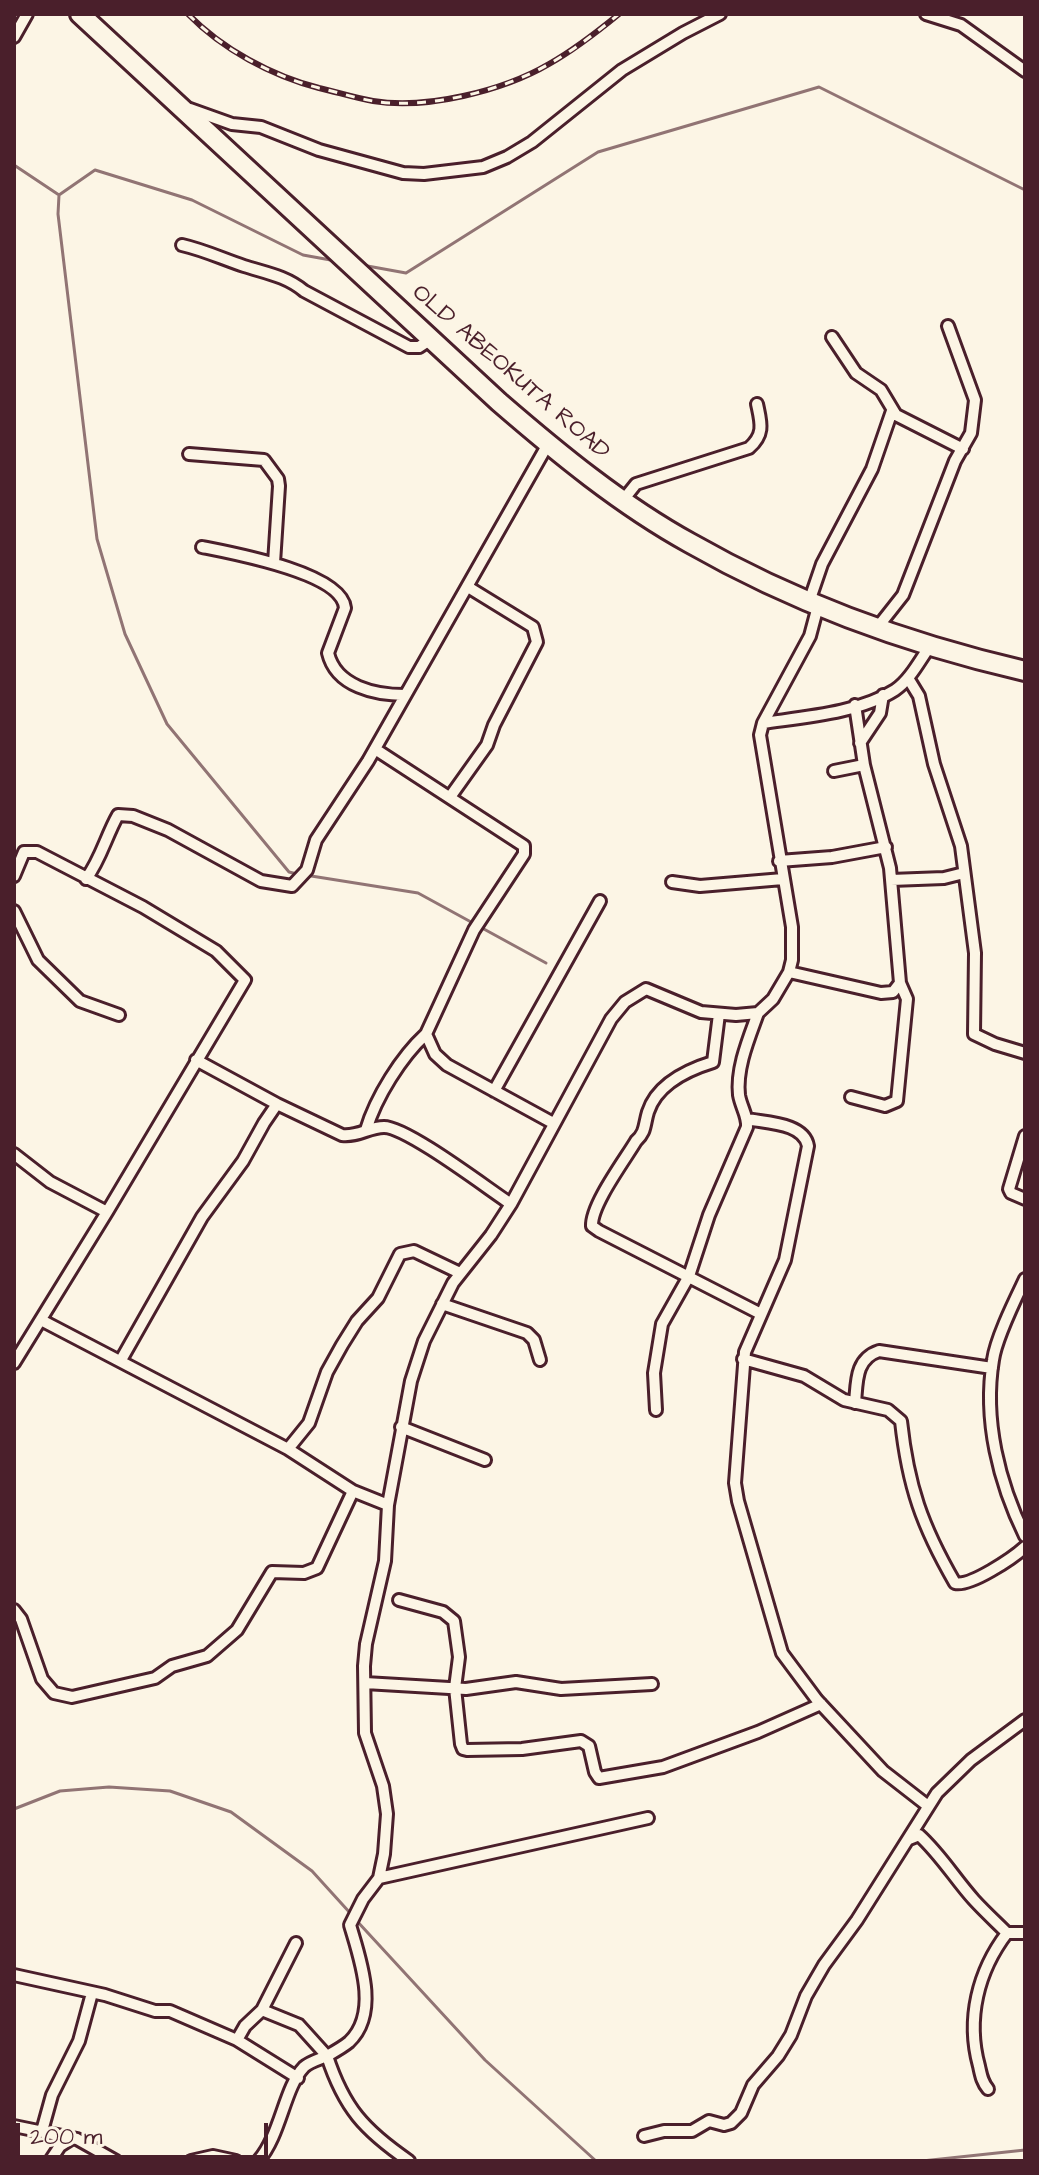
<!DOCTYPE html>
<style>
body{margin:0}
#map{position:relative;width:1039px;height:2175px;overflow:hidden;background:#fcf5e5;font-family:"Architects Daughter",sans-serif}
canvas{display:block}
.frame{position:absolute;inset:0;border:16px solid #4a1f2b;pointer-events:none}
.scale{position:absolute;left:16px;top:2123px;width:252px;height:36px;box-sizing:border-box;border:4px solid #4a1f2b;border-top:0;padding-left:10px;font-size:24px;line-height:28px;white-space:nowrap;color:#4a1f2b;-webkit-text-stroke:6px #fcf5e5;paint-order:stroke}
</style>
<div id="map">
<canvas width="1039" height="2175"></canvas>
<div class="frame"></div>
<div class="scale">200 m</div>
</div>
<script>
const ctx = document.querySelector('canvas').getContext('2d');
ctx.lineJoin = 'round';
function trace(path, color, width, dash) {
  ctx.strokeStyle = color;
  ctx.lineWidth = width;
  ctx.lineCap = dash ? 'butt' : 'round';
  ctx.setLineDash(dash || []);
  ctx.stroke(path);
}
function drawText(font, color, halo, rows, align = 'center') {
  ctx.font = font + ' "Architects Daughter",sans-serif';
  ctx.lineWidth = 7;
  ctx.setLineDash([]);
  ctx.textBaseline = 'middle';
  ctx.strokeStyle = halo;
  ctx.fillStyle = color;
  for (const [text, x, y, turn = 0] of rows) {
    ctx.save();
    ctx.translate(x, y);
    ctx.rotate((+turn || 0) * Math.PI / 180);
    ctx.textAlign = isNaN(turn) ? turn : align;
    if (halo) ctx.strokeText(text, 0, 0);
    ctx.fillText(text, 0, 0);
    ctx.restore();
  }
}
trace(new Path2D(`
 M14,165L59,195L95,170L192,200L303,255L336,261
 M59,195L58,214L97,539L125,634L167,724L289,872L297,874
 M362,265L406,273L598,152L819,87L1025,190
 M305,875L418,893L546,963
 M14,1809L60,1791L109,1787L170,1791L231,1812L312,1871L351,1914
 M356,1920L485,2060L596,2161
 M922,2161L1025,2150`), '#917474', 3);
const street = new Path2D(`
 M926,14L961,25L1025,71
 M14,37L27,14
 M190,109L232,124L261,127L319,150L403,173L424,174L483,167L507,157L532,142L622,70L683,33L720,14
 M182,245C204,250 223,259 244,266C266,273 286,276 304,291L409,347H419L431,339
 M832,337L856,373L881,390L896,415L963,449
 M189,454L264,460L278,479L279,486L274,563
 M624,499L636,484L749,448C765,434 761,423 757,404
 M202,547C232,553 342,573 345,608L328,653C336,687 376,695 405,695
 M809,602L822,564L872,469L892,411
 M877,628L903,595L955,461L971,433L975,400L948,326
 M908,678L919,696L934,764L961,846L975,953L974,1034L995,1044L1025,1053
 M763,723C804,717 859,713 895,690C910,680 920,660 930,646
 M860,743L880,713L883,695
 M375,749L524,846V854L474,930L426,1034L435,1054L447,1065L553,1123
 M834,771L864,765
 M450,797L487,745L494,725L537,642L533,627L468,587
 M779,861L832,857L886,847
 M14,876L24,852H37L143,907L216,951L245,980L107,1212L14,1363
 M86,879C101,859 106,836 118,815L133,816L168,830L261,881L292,886L307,870L316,840L368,761L548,444
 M891,880L944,878L964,873
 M672,882L700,886L783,879
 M14,911L38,960L80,1001L119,1015
 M789,972L881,993L893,992L900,983
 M719,1014L713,1062C687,1070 657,1084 648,1112C644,1125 646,1132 636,1141C624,1161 591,1205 592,1226L599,1231L761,1314
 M196,1060L277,1104
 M494,1091L600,901
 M851,1097L885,1106L897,1101L907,999L900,983L890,868L864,765L855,705
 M747,1119C767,1123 804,1123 808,1146L785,1260L745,1352L735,1483L738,1501L782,1653L817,1700L883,1771L928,1806
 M366,1130C376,1097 401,1057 426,1034
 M1025,1136L1009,1189L1011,1193L1025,1199
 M14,1154L50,1182L107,1212
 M1025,1279C1015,1300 996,1338 993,1360C983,1420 999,1483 1025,1536
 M442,1304L527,1333L534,1340L540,1360
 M41,1320L288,1449L309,1423L327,1372L342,1345L357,1321L378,1298L400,1254L414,1251L460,1273
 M743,1359L804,1376L844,1400L888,1410L901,1421C908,1486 922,1526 955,1583C970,1587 1013,1558 1025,1547
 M121,1360L202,1217L243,1161L264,1123L277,1104L342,1135C358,1137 369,1127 384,1127C407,1127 488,1189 511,1204
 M855,1403C857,1382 855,1359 879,1351L992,1368
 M656,1410L654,1373L662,1324L689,1276L709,1215L747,1127C748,1116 741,1107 739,1095C736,1068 749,1038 758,1013
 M401,1427L485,1460
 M288,1449L353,1491L388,1505
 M399,1600L443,1612L454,1621L459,1657L455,1688L461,1744L463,1749L467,1750L522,1749L581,1741L589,1746L595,1772L599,1778L663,1767L758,1732L821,1704
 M14,1610L21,1619L42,1679L54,1693L72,1697L155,1678L172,1666L207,1656L237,1630L272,1572L304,1573L317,1568L353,1491
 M365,1683L466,1689L516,1682L561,1689L652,1684
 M909,1839L919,1835C941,1855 955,1879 974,1900C985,1912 996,1922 1007,1933H1025
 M379,1878L648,1818
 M14,1975L105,1995L155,2011H170L237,2040L298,2078
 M237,2040L245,2026L262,2010
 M988,2089C982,2082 981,2075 979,2066C966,2019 978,1971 1007,1933
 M14,2126L77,2139L116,2161
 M42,2131L52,2095L79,2041L92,1993
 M644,2136L664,2131H692L709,2121L724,2125L731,2123L741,2113L753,2085L778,2056L791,2035L806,1996L824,1965L857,1920L937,1793L971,1760L1025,1720
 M50,2161L60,2146L71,2139
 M191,2161L213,2156L236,2161
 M258,2161C281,2135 284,2088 304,2067C309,2062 320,2059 327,2056L299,2025L262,2010L296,1943
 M409,2161C364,2130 344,2108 327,2056C334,2052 343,2047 349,2042C380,2013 360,1959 350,1925L363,1899L379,1878L384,1854L387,1814L383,1786L365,1733L364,1666L366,1644L385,1561L388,1505L411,1381L424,1341L453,1283L491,1235L511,1204L611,1019L625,1002L646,989L701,1012L736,1015L758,1013L773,999L789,972L792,960V927L760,735L763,723L810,636L818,606`);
const highway = new Path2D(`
 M80,14L499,402C558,453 621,505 690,543C795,603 908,644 1025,671`);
trace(street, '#4a1f2b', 16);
trace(highway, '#4a1f2b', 24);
trace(street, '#fcf5e5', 10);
trace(highway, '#fcf5e5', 18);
const rail = new Path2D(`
 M188,14C222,49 272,76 319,88C337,92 355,98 373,101C425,110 503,91 549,64C574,50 597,32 619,14`);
trace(rail, '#4a1f2b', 6);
trace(rail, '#fcf5e5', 3, [9]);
drawText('24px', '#4a1f2b', '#fcf5e5', [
 ["OLD ABEOKUTA ROAD",510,373,41]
]);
</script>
